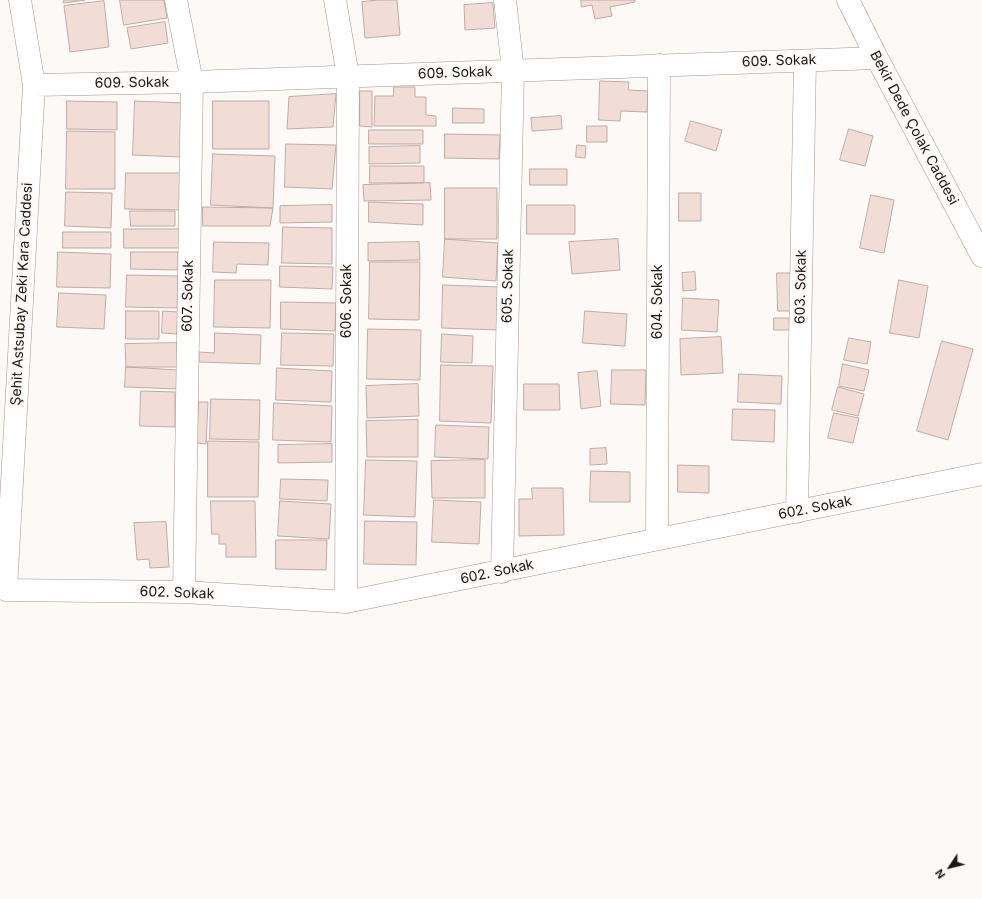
<!DOCTYPE html>
<meta charset="utf-8">
<style>
body{margin:0}
#map{position:relative;width:982px;height:899px;overflow:hidden;background:#fdf9f7;font-family:Inter,sans-serif}
canvas{display:block}
.north{position:absolute;left:930px;top:847px;width:40px;height:40px;-webkit-text-stroke:3px #fdf9f7;paint-order:stroke;rotate:235deg;font-size:11px;font-weight:700;line-height:16px;text-align:center;color:#1c1613}
.north::after{content:'';display:block;margin:auto;width:14px;height:18px;background:#1c1613;clip-path:polygon(50% 0,100% 100%,50% 72%,0 100%)}
</style>
<div id="map">
<canvas width="982" height="899"></canvas>
<div class="north">N</div>
</div>
<script>
const ctx = document.querySelector('canvas').getContext('2d');
ctx.lineJoin = 'round';
function paint(path, color) {
  ctx.fillStyle = color;
  ctx.fill(path, 'evenodd');
}
function trace(path, color, width, dash) {
  ctx.strokeStyle = color;
  ctx.lineWidth = width;
  ctx.lineCap = dash ? 'butt' : 'round';
  ctx.setLineDash(dash || []);
  ctx.stroke(path);
}
function drawText(font, color, halo, rows, align = 'center') {
  ctx.font = font + ' Inter,sans-serif';
  ctx.lineWidth = 4;
  ctx.setLineDash([]);
  ctx.textBaseline = 'middle';
  ctx.strokeStyle = halo;
  ctx.fillStyle = color;
  for (const [text, x, y, turn = 0] of rows) {
    ctx.save();
    ctx.translate(x, y);
    ctx.rotate((+turn || 0) * Math.PI / 180);
    ctx.textAlign = isNaN(turn) ? turn : align;
    if (halo) ctx.strokeText(text, 0, 0);
    ctx.fillText(text, 0, 0);
    ctx.restore();
  }
}
const building = new Path2D(`
 M64,0H85L64,3Z
 M120,0H164L167,18L124,25Z
 M379,0H397L400,35L365,38L362,2Z
 M581,0H635V2L610,7L612,16L595,19L592,5L582,7Z
 M104,1L109,47L70,52L64,6Z
 M493,3L495,28L465,30L464,5Z
 M165,22L168,43L131,49L127,28Z
 M600,81L629,82L628,90L648,91L647,112L621,111L620,121L599,120Z
 M394,87H415V97H426V115L436,116V126H374L375,96H393Z
 M360,91H372V127L360,126Z
 M336,94L333,127L287,129L289,97Z
 M67,101L117,102V130L67,129Z
 M135,101L183,103L182,157L133,155Z
 M213,101H269V149H213Z
 M453,108L484,109V123H453Z
 M561,116L562,129L532,131L531,118Z
 M691,121L722,130L716,151L685,141Z
 M587,126H607V142H587Z
 M849,129L873,136L865,166L840,160Z
 M369,130H423V144H369Z
 M67,131L115,132V189H66Z
 M445,134L500,135L499,159L445,158Z
 M286,144L336,145L332,189L285,187Z
 M577,145L586,146L585,158L576,157Z
 M420,146V163L369,164V147Z
 M213,154L275,156L273,208L211,205Z
 M370,166H424V183H370Z
 M530,169H567V185H530Z
 M126,173H181L180,210L125,209Z
 M430,183L431,200L364,201L363,185Z
 M445,188H497V239H445Z
 M66,192L112,193L111,228L65,226Z
 M679,193H701V221H679Z
 M871,195L894,200L884,253L860,248Z
 M369,202L423,204V225L369,222Z
 M332,205V222L280,223V206Z
 M527,205H575V234H527Z
 M203,207L273,208L270,226H203Z
 M130,211H175V226H131Z
 M283,227L332,228V264L282,263Z
 M124,229H179V248H124Z
 M63,232H111V248H63Z
 M445,239L498,243L496,281L443,277Z
 M618,239L620,270L572,274L569,242Z
 M214,242L269,243L268,265L237,264L236,273L213,272Z
 M419,242L420,260L368,261V243Z
 M58,252L111,254L110,288L57,287Z
 M131,252H178V270L131,269Z
 M370,262H420L419,320L369,319Z
 M280,266L333,267L332,289L280,287Z
 M695,272L696,290L683,291L682,273Z
 M777,273H793V311H778Z
 M127,275L178,276L177,308L126,307Z
 M215,280H271L270,328L214,327Z
 M899,280L928,286L919,338L890,333Z
 M443,285L500,287L499,330L442,328Z
 M59,293L106,295L104,329L57,327Z
 M683,298L719,300L717,332L682,330Z
 M281,302L336,303L335,331L281,329Z
 M126,311H159V339H126Z
 M163,311L178,312L177,334L162,333Z
 M585,311L627,314L625,346L583,343Z
 M774,318H789L790,330H774Z
 M368,329L421,330L420,380L367,379Z
 M215,333L261,335L260,364L199,362V352L214,353Z
 M282,333L334,334L333,366L281,365Z
 M442,334L473,336L472,363L441,362Z
 M721,337L723,373L681,375L680,339Z
 M849,338L871,342L867,364L844,360Z
 M942,341L973,349L948,440L917,431Z
 M177,343V367H126L125,344Z
 M843,364L869,370L864,391L839,386Z
 M441,365L493,366L491,423L440,421Z
 M126,367L179,370L178,389L125,387Z
 M277,368L332,371L331,402L276,400Z
 M612,370H646L645,405L611,404Z
 M597,371L601,406L581,409L578,373Z
 M739,374L782,376L781,404L738,402Z
 M418,384L419,416L367,418L366,386Z
 M524,384H559L560,410H524Z
 M838,387L864,394L858,416L832,410Z
 M141,391L175,392V427L140,426Z
 M211,399L260,400L259,440L210,439Z
 M199,402H208L206,444L197,443Z
 M274,403L332,406L331,442L273,440Z
 M733,409L775,410L774,442L732,440Z
 M834,413L859,418L853,443L828,438Z
 M418,420V457H367L366,421Z
 M436,425L489,427L488,459L435,457Z
 M208,441L259,442L258,497H208Z
 M332,444V462L278,463V445Z
 M606,448L607,464L590,465V449Z
 M366,460L417,461L415,517L364,515Z
 M485,460V498H432L431,461Z
 M678,465L709,466V493L678,492Z
 M591,471L630,472V502H590Z
 M281,479L328,480L327,501L280,499Z
 M532,488H563L564,535L519,536V499H532Z
 M434,500L481,502L479,544L432,542Z
 M211,501H255L256,557H226V544H219V534H212Z
 M280,501L331,504L329,539L278,536Z
 M365,521L417,522L416,565L364,564Z
 M166,522L169,567L150,568L149,559L137,560L134,523Z
 M276,540H327L326,570L276,569Z`);
paint(building, '#f2ddd6');
trace(building, '#bfaba5', 1);
const minor = new Path2D(`
 M20,0L34,85L6,590L184,592L346,602L982,474
 M176,0L192,82L184,592
 M335,0L348,76L346,602
 M848,0L877,58L982,256
 M34,85L192,82L877,58
 M797,512L805,61
 M657,539L659,65
 M502,572L513,71L505,0`);
trace(minor, '#a5958b', 23);
trace(minor, '#fff', 22);
drawText('14px', '#1c1613', '#fdf9f7', [
 ["609. Sokak",779,61,-2],
 ["609. Sokak",455,73,-2],
 ["609. Sokak",132,83,-1],
 ["Bekir Dede Çolak Caddesi",914,128,62],
 ["605. Sokak",508,286,-89],
 ["603. Sokak",801,287,-89],
 ["Şehit Astsubay Zeki Kara Caddesi",22,294,-87],
 ["607. Sokak",188,296,-89],
 ["606. Sokak",347,301,-90],
 ["604. Sokak",658,302,-90],
 ["602. Sokak",815,508,-11],
 ["602. Sokak",497,572,-12],
 ["602. Sokak",177,593,2]
]);
</script>
